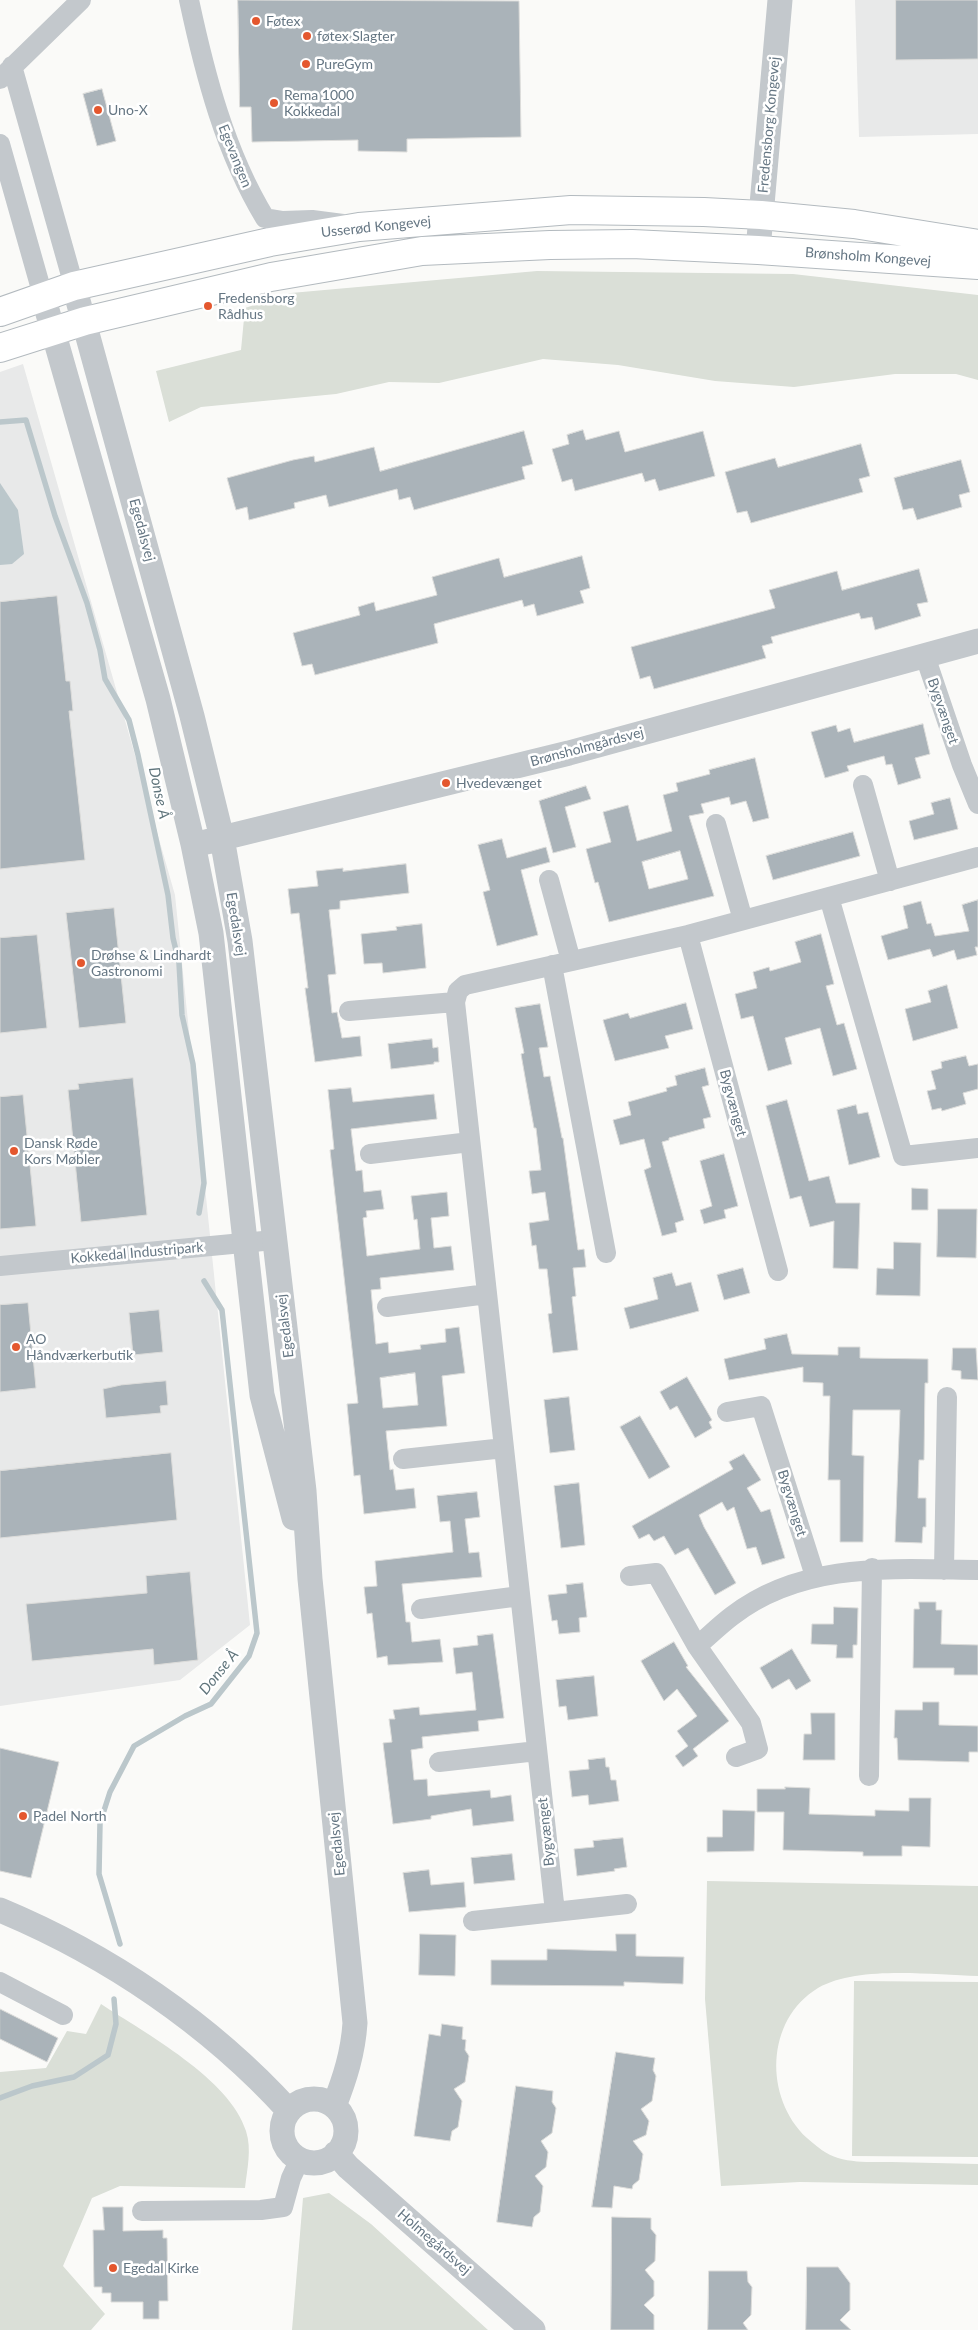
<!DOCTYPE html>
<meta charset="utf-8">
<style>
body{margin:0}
canvas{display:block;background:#fafaf8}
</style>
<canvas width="978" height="2330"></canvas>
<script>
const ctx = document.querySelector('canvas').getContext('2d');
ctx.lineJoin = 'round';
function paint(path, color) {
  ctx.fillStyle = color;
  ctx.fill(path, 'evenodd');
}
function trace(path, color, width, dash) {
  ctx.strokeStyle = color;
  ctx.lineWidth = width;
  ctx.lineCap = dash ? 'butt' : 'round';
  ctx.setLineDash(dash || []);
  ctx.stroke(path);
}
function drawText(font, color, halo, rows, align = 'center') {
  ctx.font = font + ' Lato,sans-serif';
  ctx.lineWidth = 5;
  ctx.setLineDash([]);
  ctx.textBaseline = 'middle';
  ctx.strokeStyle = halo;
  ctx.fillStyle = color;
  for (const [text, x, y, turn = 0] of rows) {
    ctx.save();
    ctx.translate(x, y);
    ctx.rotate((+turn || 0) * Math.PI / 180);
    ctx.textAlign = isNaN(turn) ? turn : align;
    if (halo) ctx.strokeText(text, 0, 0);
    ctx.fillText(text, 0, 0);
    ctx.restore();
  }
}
paint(new Path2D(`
 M855,0H978V134L859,137Z
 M23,364L175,895L250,1625L180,1680L0,1706V372Z`), '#e8e9e9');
paint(new Path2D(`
 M537,271L793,274L978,295V380L956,374H895L794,387L715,381L618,365L543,359L439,383L389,382L336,394L201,407L169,422L156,371L241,350L245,308L291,293Z
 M707,1881L978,1886V1976C932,1975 858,1965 818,1988C765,2020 764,2098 807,2138C816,2146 827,2155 838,2158C855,2163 874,2162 891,2162C920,2163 949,2163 978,2164V2185L800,2182L721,2186L705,1999Z
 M854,1981L978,1982V2157L852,2156Z
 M101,2004C145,2033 230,2079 246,2131C252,2149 247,2170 245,2188L120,2186L92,2198L63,2266L105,2314L91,2330H0V2072L46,2068L67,2031L86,2034Z
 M329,2193L371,2224L488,2330H292L303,2198Z`), '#dadfd7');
paint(new Path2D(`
 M0,483L18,510L24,554L12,564L0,565Z`), '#bbc7cb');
trace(new Path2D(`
 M0,422L26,420L55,516L87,603L100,650L105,679L129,720L138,755L168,895L173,938L179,963L182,1015L193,1064L204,1183L199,1213
 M120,1944L99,1874L100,1823L110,1792L134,1746L185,1716L211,1704L249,1656L257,1633L222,1310L204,1281
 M0,2098L32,2086L74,2077L108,2055L116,2024L114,1999`), '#bbc7cb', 5.5);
const building = new Path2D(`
 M238,0L519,1L521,137L407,139V152L358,151V140L252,142L251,107H240Z
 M896,0H978V59L896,60Z
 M102,89L116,141L97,146L83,94Z
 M583,430L586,440L619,431L625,452L703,431L715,476L659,491L655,479L645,482L642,473L575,491L572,479L562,482L552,449L569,444L567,435Z
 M524,431L533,464L522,467L525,479L414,510L410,497L399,500L397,489L329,507L326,495L294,503L295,508L249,520L247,507L236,510L227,478L293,460L314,456L315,462L374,447L380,471Z
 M861,444L870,476L859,479L863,492L751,523L747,511L737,513L725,472L775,458L778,467Z
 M961,460L970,492L959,495L962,507L917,520L913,508L903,510L894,478Z
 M582,556L590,588L580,591L584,603L537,616L534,604L524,607L522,600L434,624L438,643L315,675L312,664L302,666L293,633L360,615L358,607L374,602L376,611L437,595L432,577L499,558L504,577Z
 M919,569L928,602L917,604L921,616L875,630L872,617L861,619L859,613L771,637L773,643L762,646L766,658L654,689L650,676L640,679L631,647L775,608L769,590L837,571L842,590Z
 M57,596L66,681H70L73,711H69L85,860L0,869V602Z
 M923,724L930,754L915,758L921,778L898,785L892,764L886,765L884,756L847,766L849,771L825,778L811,732L836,725L838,732L850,728L854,742Z
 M755,758L769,818L753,822L746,801L731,805L729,797L701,804L704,813L689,816L714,896L609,922L598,882L595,883L586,849L611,842L603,812L628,805L637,841L672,831L663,795L678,791L676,783L710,774L709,770ZM680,851L688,879L649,889L642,862Z
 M586,786L591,799L565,807L576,847L553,853L539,801Z
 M950,798L958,829L914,840L909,821L934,814L931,803Z
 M853,832L860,856L773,880L766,856Z
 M502,839L507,858L546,847L550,862L521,870L538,935L497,946L483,892L490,890L478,845Z
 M406,864L409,893L340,901V909L329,910L336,974L328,975L332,1013L337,1012L342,1038L360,1036L362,1056L315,1062L305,988H308L299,913L291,914L288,889L318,886L316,871L343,868V871Z
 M978,900V947H975L977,955L957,960L954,950L933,957L930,949L888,960L881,936L908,928L903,906L921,901L927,924L931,923L935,936L969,931L962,905Z
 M114,908L126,1023L79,1028L66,913Z
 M422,924L426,968L383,973L382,963L364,964L361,934L397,930L396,927Z
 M821,934L834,984L826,986L837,1025L844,1023L857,1069L833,1076L820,1028L785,1038L792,1064L768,1071L753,1016L741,1019L735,994L757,988L753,972L769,967L770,971L801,962L795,942Z
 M37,935L47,1028L0,1033V938Z
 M947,985L958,1028L913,1041L905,1009L931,1002L928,991Z
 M686,1003L693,1029L665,1036L669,1048L615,1061L603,1020L628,1013L630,1018Z
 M540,1004L548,1047L539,1048L544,1077L550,1076L562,1138H563L578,1250L584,1249L586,1267L573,1268L576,1296L572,1297L578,1350L553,1353L548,1314L552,1313L547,1269H539L536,1245L532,1246L529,1223L549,1220L545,1192L532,1194L529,1171L541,1170L536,1128H534L521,1054L524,1053L515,1008Z
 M432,1039L433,1048L438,1047L439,1062H434V1064L391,1069L388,1044Z
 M966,1056L969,1066L978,1064V1089L963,1093L966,1104L942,1111L941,1108L932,1110L927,1091L936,1089L931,1071L942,1068L941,1062Z
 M705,1068L709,1085L702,1087L711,1117L703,1119L705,1128L669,1138V1140L662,1142L684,1220L675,1223L677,1232L662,1236L644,1170L651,1167L644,1139L620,1145L613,1120L631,1115L628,1102L667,1091L666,1088L677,1085L675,1076Z
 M133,1078L147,1215L81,1222L68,1090L79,1089L78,1084Z
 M351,1088L353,1102L434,1094L437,1119L351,1129L356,1171L362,1170L364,1192L381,1190L384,1209L366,1211L367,1217L363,1218L367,1256L420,1249L417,1219L414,1220L411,1196L447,1192L449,1216L431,1218L434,1248L451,1246L454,1270L380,1278L381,1289L371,1290L376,1344L388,1342L389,1353L421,1349L420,1345L446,1342L445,1329L459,1327L465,1373L442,1376L447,1426L386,1431L390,1470L393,1469L396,1490L414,1488L416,1508L364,1514L360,1475L354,1476L347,1404L358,1403L330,1150L334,1149L328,1090ZM415,1373L418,1405L383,1408L380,1378Z
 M23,1095L36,1226L0,1229V1097Z
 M787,1100L809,1181L829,1176L836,1203H860L858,1269L833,1268L834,1221L810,1227L801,1196L790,1199L766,1106Z
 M856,1105L858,1114L868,1112L880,1157L849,1165L837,1110Z
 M724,1154L738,1206L724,1210L726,1218L704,1224L700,1210L712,1206L700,1161Z
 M912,1188L928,1189V1210H912Z
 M938,1209H977L976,1258L937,1257Z
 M894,1242L921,1243L920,1296L876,1295L877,1268L893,1269Z
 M743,1268L750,1293L724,1300L717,1275Z
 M672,1273L676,1286L691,1282L699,1311L630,1329L624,1308L658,1299L653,1278Z
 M28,1303L36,1388L0,1392V1305Z
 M159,1310L163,1352L133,1355L129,1313Z
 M787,1334L792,1354L838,1355V1347H860V1358L928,1359V1383H925L924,1460H919L918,1498H926V1527H923L922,1543L895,1542L900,1410H853L852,1455L864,1456L863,1542H840V1480H828L830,1396H823V1383L803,1382V1367L729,1380L724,1359L766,1349L764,1339Z
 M953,1348H976L978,1380L961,1379V1371L952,1370Z
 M687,1377L712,1420L709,1422L712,1428L695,1438L677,1406L670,1410L660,1392Z
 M166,1381L168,1405L160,1406L161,1413L106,1418L103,1389L121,1385Z
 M569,1397L575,1450L550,1453L544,1400Z
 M640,1416L670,1467L649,1479L620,1427Z
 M171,1453L177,1520L0,1538V1471Z
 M744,1454L761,1480L747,1488L761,1512L770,1509L785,1558L762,1565L756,1547L747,1549L734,1507L727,1511L722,1502L699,1515L704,1527L736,1583L715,1595L688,1548L675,1555L664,1536L654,1541L649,1534L639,1539L632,1526L733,1469L729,1462Z
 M579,1483L585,1545L561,1548L554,1486Z
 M477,1492L480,1517L465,1519L469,1553L479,1552L482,1577L402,1584L406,1622H410L412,1642L440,1639L443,1662L388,1665L387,1656L377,1658L372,1613L367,1614L364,1587L377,1586L375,1561L453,1552L450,1521L440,1522L437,1496Z
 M190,1572L198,1660L154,1665L153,1649L32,1661L26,1604L147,1593L146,1576Z
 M583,1583L587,1617L579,1618L580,1632L559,1634L557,1620L552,1621L548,1595L567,1593L566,1585Z
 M919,1602H936V1610H942L941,1644L978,1645V1675H954V1668H913L914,1609H919Z
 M834,1607L858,1608L857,1645H853V1658H836L837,1645L811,1644L812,1624H833Z
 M493,1634L504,1718L478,1721L479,1731L422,1737L423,1748L411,1750L414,1780L427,1779L428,1796L490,1790L491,1798L511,1795L514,1821L473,1826L471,1809L431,1816V1819L393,1824L383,1743L392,1742L389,1719H395L393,1710L419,1707L420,1715L476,1710L472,1672L456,1674L453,1648L478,1645L477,1636Z
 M674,1642L688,1666L686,1667L729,1721L693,1749L698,1756L683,1767L675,1756L688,1746L677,1731L697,1716L677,1689L664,1701L641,1661Z
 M792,1649L811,1681L796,1690L789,1679L772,1689L760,1668Z
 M594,1676L598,1716L568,1720L566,1706L559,1707L556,1680Z
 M923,1702H939V1725L978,1726V1752H969V1762L898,1760L897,1738H894L895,1710H922Z
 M811,1713H835V1760H803L804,1734H811Z
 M0,1748L59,1762L31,1878L0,1871Z
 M605,1758L606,1767H609L611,1780H616L619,1801L589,1805L588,1795L572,1797L569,1771L589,1769L588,1760Z
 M785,1787L810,1788L809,1814L875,1816V1810L909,1811V1798H931L930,1847L902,1846V1856H863V1852L783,1850L784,1812H757V1789H785Z
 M723,1810L755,1811L754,1851L707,1852V1837H722Z
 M623,1838L627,1867L614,1869L615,1871L577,1876L574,1849L594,1847L593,1841Z
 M512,1854L515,1880L474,1884L471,1858Z
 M429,1870L431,1885L464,1882L466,1907L409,1912L403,1873Z
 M420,1934L456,1935L455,1976L419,1975Z
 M616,1934H636V1956L684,1957L683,1984L624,1982V1986L491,1985V1960H547V1949L616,1951Z
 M0,2009L58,2038L47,2062L0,2039Z
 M442,2024L463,2027L462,2039L466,2040L465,2050L469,2056L465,2082L454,2089L462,2101L458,2127L452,2131L450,2141L414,2136L429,2034L440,2036Z
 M616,2052L655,2058L653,2070L656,2076L652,2101L641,2109L649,2121L646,2135L633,2141L643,2154L639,2180L633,2185L632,2189L614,2186L612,2208L592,2207Z
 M516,2086L553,2091L552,2102L556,2108L552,2133L541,2141L548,2152L546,2167L535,2176L543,2186L540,2212L534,2217L532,2227L497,2222Z
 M103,2207H123V2231L163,2230V2238H167L168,2301H159V2319H143V2302H111V2293H102V2287H94L93,2230H104Z
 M612,2217L651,2218V2229L656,2235L655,2261L645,2270L654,2281V2296L644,2305L654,2315V2330H611Z
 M807,2267H838L850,2283V2310L840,2320L851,2330H806Z
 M709,2271H747L748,2282L752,2287L751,2315L743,2323L748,2330H708Z`);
paint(building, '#aab3b9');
trace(building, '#dcdcda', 1);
const secondary = new Path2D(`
 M0,312L74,286L270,242L359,227L571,210L704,212L761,215L854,224L978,244
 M0,348L85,321L271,277L422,251L550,245L632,244L758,250L978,265`);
trace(secondary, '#b3babf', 30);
trace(new Path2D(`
 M189,0C205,75 225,152 265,218L283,221L312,220L343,224
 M12,66L74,286
 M0,79L81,0
 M0,144L43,296
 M925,656L962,765L978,804
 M863,785L890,881
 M716,824L743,920
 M549,880L571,961
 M829,897L903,1156L978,1148
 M688,935L778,1271
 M552,965L606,1253
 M349,1011L455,1002
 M370,1154L470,1142
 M0,1266L274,1240
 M387,1307L487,1294
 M727,1412L761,1406L815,1576
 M403,1459L504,1448
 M944,1570L947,1397
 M630,1576L656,1573L697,1646L751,1723L758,1749L736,1757
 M421,1609L520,1596
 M697,1646C709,1636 720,1625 732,1616C803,1561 894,1569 978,1570
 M439,1762L537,1751
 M869,1776L872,1568
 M555,1912L455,1002L458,991L465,985L688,935L978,857
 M473,1921L627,1904
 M0,1982L63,2015
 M142,2211L261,2210L283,2207L291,2178L300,2159`), '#c3c8cc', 20);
trace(new Path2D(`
 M758,250L780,0
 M74,286L192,716L222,838L240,941L304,1491L310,1579L355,2023C353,2053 345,2078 334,2106
 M43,296L158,699L193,844L211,933L262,1395L294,1518
 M206,842L569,753L978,641
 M0,1910C108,1955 210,2024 289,2111
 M282 2131a32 32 0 1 1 64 0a32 32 0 1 1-64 0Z
 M336,2153L348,2167L533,2330`), '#c3c8cc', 25);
trace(secondary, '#fff', 28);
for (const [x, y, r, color] of [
 [256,21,5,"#e4572e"],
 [307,36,5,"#e4572e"],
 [306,64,5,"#e4572e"],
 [274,103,5,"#e4572e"],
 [98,110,5,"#e4572e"],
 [208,306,5,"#e4572e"],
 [446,783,5,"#e4572e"],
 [81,963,5,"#e4572e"],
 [14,1151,5,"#e4572e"],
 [16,1347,5,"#e4572e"],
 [23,1816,5,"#e4572e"],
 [113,2268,5,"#e4572e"]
]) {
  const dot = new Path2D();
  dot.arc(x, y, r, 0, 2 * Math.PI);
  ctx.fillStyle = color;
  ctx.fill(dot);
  trace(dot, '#fff', 2);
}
drawText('14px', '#657683', '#fff', [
 ["Føtex",266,21],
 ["føtex Slagter",317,36],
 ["PureGym",316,64],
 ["Rema 1000",284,95],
 ["Kokkedal",284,111],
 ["Uno-X",108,110],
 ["Fredensborg",218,298],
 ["Rådhus",218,314],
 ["Hvedevænget",456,783],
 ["Drøhse & Lindhardt",91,955],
 ["Gastronomi",91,971],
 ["Dansk Røde",24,1143],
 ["Kors Møbler",24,1159],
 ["AO",26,1339],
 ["Håndværkerbutik",26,1355],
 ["Padel North",33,1816],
 ["Egedal Kirke",123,2268]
], 'left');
drawText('14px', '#657683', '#fff', [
 ["Fredensborg Kongevej",769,125,-85],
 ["Egevangen",235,156,68],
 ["Usserød Kongevej",376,227,-6],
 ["Brønsholm Kongevej",868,257,4],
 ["Egedalsvej",142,530,75],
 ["Bygvænget",943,711,71],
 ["Brønsholmgårdsvej",587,747,-15],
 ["Egedalsvej",236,924,81],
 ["Bygvænget",733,1103,75],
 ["Kokkedal Industripark",137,1253,-5],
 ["Egedalsvej",285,1326,-97],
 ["Bygvænget",792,1503,73],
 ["Bygvænget",546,1832,-96],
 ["Egedalsvej",337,1844,-96],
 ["Holmegårdsvej",434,2242,41]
]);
drawText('italic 15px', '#60757c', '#fff', [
 ["Donse Å",159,793,78],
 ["Donse Å",219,1672,-51]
]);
</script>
